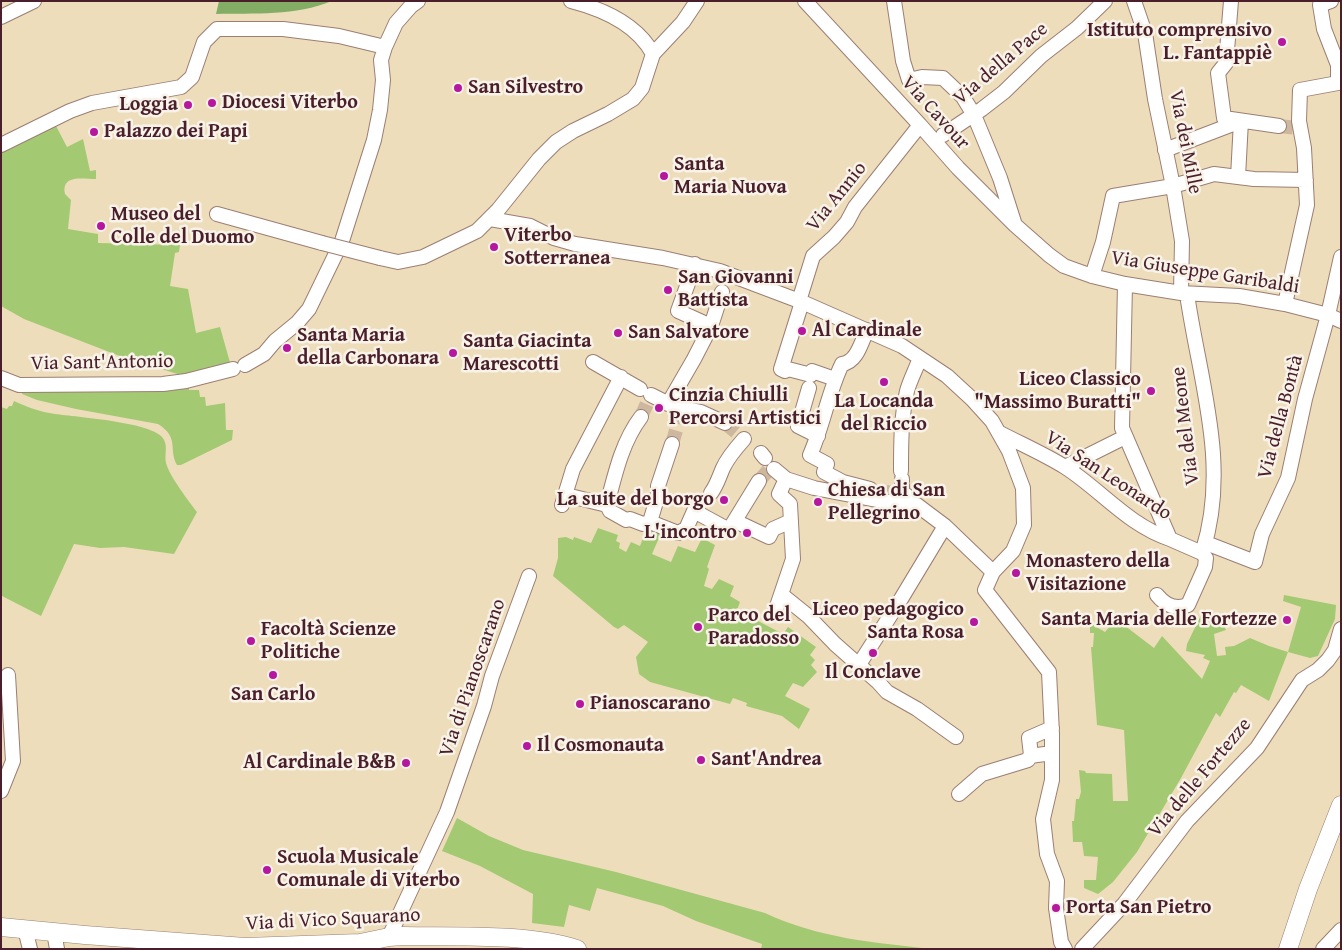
<!DOCTYPE html>
<meta charset="utf-8">
<style>
body{margin:0}
#map{position:relative;width:1342px;height:950px;overflow:hidden;background:#edb;font-family:"Gentium Book Plus",serif}
canvas{display:block}
.frame{position:absolute;inset:0;border:2px solid #4a1f2b;pointer-events:none}
</style>
<div id="map">
<canvas width="1342" height="950"></canvas>
<div class="frame"></div>
</div>
<script>
const ctx = document.querySelector('canvas').getContext('2d');
ctx.lineJoin = 'round';
function paint(path, color) {
  ctx.fillStyle = color;
  ctx.fill(path, 'evenodd');
}
function trace(path, color, width, dash) {
  ctx.strokeStyle = color;
  ctx.lineWidth = width;
  ctx.lineCap = dash ? 'butt' : 'round';
  ctx.setLineDash(dash || []);
  ctx.stroke(path);
}
function drawText(font, color, halo, rows, align = 'center') {
  ctx.font = font + ' "Gentium Book Plus",serif';
  ctx.lineWidth = 5;
  ctx.setLineDash([]);
  ctx.textBaseline = 'middle';
  ctx.strokeStyle = halo;
  ctx.fillStyle = color;
  for (const [text, x, y, turn = 0] of rows) {
    ctx.save();
    ctx.translate(x, y);
    ctx.rotate((+turn || 0) * Math.PI / 180);
    ctx.textAlign = isNaN(turn) ? turn : align;
    if (halo) ctx.strokeText(text, 0, 0);
    ctx.fillText(text, 0, 0);
    ctx.restore();
  }
}
paint(new Path2D(`
 M55,124L67,147L83,139L90,171L96,170V179C83,179 61,174 65,194L71,200L68,229L98,234V243L180,245L179,252L175,253L170,286L188,289L196,333L220,327L231,366L187,377L117,355L24,319L1,306V150Z
 M189,386V390H199L200,397H205L206,406L225,403L226,430H233L232,440L181,465H177C168,449 180,438 158,424L76,409L37,400L22,394V392Z
 M14,401C27,407 40,412 55,414C77,417 149,422 162,437C169,445 164,454 166,463C170,477 188,500 197,512L174,554L124,547L100,548L74,544L41,616L2,596L1,597V407L7,409L9,406H12Z
 M648,525L662,531L652,554L671,562L678,546L695,552L702,538L715,545L707,567L709,569L704,586L712,589L719,579L734,586L730,596L740,602L737,610L783,634L788,627L816,647L810,655L815,660L811,665L817,672L803,687L793,683L785,696L810,709L799,729L782,716L746,706L747,703L733,698L730,704L650,682L639,674L636,657L648,642L624,625L618,629L614,627L553,576L558,558V538L566,537L573,540L574,537L591,543L598,528L618,535L616,541L620,543L619,548L626,552L631,542L640,546Z
 M1284,595L1336,605L1335,619L1318,656L1310,658L1288,652L1269,701L1241,685L1236,693L1234,692L1220,717L1216,713L1181,778L1137,852L1113,882L1098,894L1084,888V880H1096L1098,857L1084,856L1082,842H1073L1072,821H1074L1076,799H1079L1081,792L1079,770L1085,771L1086,773L1112,774L1113,801H1128L1124,730L1097,725L1091,647H1093L1094,633H1090V627L1093,625L1105,632L1116,619L1154,648L1162,636L1202,679L1210,661L1203,658L1205,655L1186,651L1187,644L1204,609L1232,620L1224,626L1226,630L1214,634L1217,656L1226,655L1225,647L1234,646L1250,638L1269,646L1288,652L1301,607L1283,601Z
 M457,818L489,836L523,850L616,872L765,913C818,938 875,943 933,949H761L762,944L696,921L663,906L597,888L590,911L569,905L564,927L532,923L533,894L480,866L442,851Z`), '#a4c973');
paint(new Path2D(`
 M219,1H332C296,16 254,13 216,14Z`), '#83ad65');
trace(new Path2D(`
 M1279,126L1298,128
 M641,417L648,401
 M725,423L742,437
 M672,444L682,410
 M759,481L772,466
 M886,492L897,494`), '#cdb79e', 14, [14, 7]);
const minor = new Path2D(`
 M571,1C602,9 637,24 653,54
 M805,1L920,125L958,168L1015,225L1049,255L1064,266L1092,276L1125,284L1181,293L1239,296L1285,304L1328,315L1341,321
 M894,1L903,61L909,80L922,77L943,78L963,97L974,115L1000,178L1014,222
 M1134,1L1145,33L1155,99L1173,186L1182,241L1181,293
 M1231,1L1226,63L1218,73L1224,118L1279,126
 M1,17L34,1
 M943,135L982,109L1004,92L1041,56L1077,28L1105,1
 M1,145L70,111L92,103L181,87L192,77L204,42L217,29H283L339,36L385,47
 M1165,150L1241,121L1238,177
 M217,214L322,243
 M490,219L530,226L554,238L575,244L663,258L720,271L802,302L902,346L947,376L972,399L992,421L1009,451L1023,488L1024,525L1013,551L993,572L985,590L1049,672L1052,734V780L1043,819L1047,854L1057,881L1056,908L1061,942L1065,949
 M380,258L398,262L423,257L477,231L498,210L539,159L556,142L573,131L608,114L633,99L642,88L653,54L683,22L697,1
 M695,264L678,311L711,326
 M1092,276L1103,242L1113,196L1173,186L1214,174L1254,179L1306,180
 M1125,284L1122,428L1170,539L1202,553
 M1187,294C1199,379 1230,464 1203,550
 M799,301L813,256L834,237L847,222L855,207L920,125
 M802,302L781,369L785,371L788,369L811,375L812,371L835,379
 M1285,304L1307,205L1304,148L1299,121L1300,90L1338,83V65L1324,29L1320,5L1331,1
 M867,330C861,343 857,362 842,364C828,393 823,426 810,455L827,464L824,472L843,482L870,489
 M593,362L640,389
 M245,365L264,354L275,341L297,323L309,309L342,241L374,140L380,110L383,80L381,60L385,47L396,23L411,6L418,1
 M1,378L19,385L163,384L186,381L233,369
 M809,388L798,426L818,436
 M651,395L669,404
 M668,404L694,359L711,326L722,292
 M678,407L701,412L725,423
 M1000,433C1021,444 1044,454 1065,467C1101,490 1128,525 1170,539
 M761,453L765,458
 M1065,467L1125,437
 M774,469L786,479L814,488L887,502H906L917,505L945,526L993,572
 M901,471C901,444 901,418 907,391C910,380 916,369 920,358
 M902,479V495H906
 M711,493C717,485 719,477 723,468C728,457 736,448 744,439
 M566,495L607,505L610,511L626,520L630,519L643,524L650,522L678,533L686,529L694,511L729,530L759,481
 M562,505L573,469L621,377
 M607,505C615,474 622,442 641,417
 M735,521L769,537L773,529L791,521
 M650,522L658,495V486L672,444
 M1206,543L1255,562L1262,534L1288,478L1305,399L1328,315L1341,257
 M782,595L808,616L835,644L878,682L887,692L917,709L956,737
 M1157,595C1165,605 1176,610 1188,605L1205,567L1206,558L1202,553
 M775,612L793,559L790,504L779,494L786,479
 M858,666L901,599L945,526
 M1031,755L1029,738L1052,728
 M1,791L13,761L8,675
 M959,794L982,774L1028,760L1030,756L1052,753
 M25,929L30,949
 M54,932L57,949
 M389,937L447,812L484,706L492,676L529,576
 M1082,949L1124,904L1187,821L1257,748L1302,680L1318,670L1328,660L1335,650L1341,629
 M1323,949L1341,930`);
const major = new Path2D(`
 M1,927L85,935L245,947L360,943L389,937L403,936C457,937 525,933 577,949
 M1288,949L1308,889L1341,805`);
trace(minor, '#9c7e73', 16);
trace(major, '#9c7e73', 19);
trace(minor, '#fff', 14);
trace(major, '#fff', 18);
const minorBridge = new Path2D(`
 M322,243L380,258`);
trace(minorBridge, '#9c7e73', 16, []);
trace(minorBridge, '#fff', 14);
for (const [x, y, r, color] of [
 [1282,42,5,"#b5179e"],
 [458,88,5,"#b5179e"],
 [212,103,5,"#b5179e"],
 [188,105,5,"#b5179e"],
 [94,132,5,"#b5179e"],
 [664,176,5,"#b5179e"],
 [101,226,5,"#b5179e"],
 [494,247,5,"#b5179e"],
 [668,290,5,"#b5179e"],
 [802,331,5,"#b5179e"],
 [618,333,5,"#b5179e"],
 [287,348,5,"#b5179e"],
 [453,353,5,"#b5179e"],
 [884,382,5,"#b5179e"],
 [1151,391,5,"#b5179e"],
 [659,408,5,"#b5179e"],
 [724,500,5,"#b5179e"],
 [818,502,5,"#b5179e"],
 [747,533,5,"#b5179e"],
 [1016,573,5,"#b5179e"],
 [1287,620,5,"#b5179e"],
 [974,622,5,"#b5179e"],
 [698,627,5,"#b5179e"],
 [251,641,5,"#b5179e"],
 [873,653,5,"#b5179e"],
 [273,675,5,"#b5179e"],
 [580,704,5,"#b5179e"],
 [527,746,5,"#b5179e"],
 [701,760,5,"#b5179e"],
 [406,763,5,"#b5179e"],
 [267,870,5,"#b5179e"],
 [1056,908,5,"#b5179e"]
]) {
  const dot = new Path2D();
  dot.arc(x, y, r, 0, 2 * Math.PI);
  ctx.fillStyle = color;
  ctx.fill(dot);
  trace(dot, '#f7f3e8', 2);
}
drawText('bold 20px', '#4a1f2b', '#f7f3e8', [
 ["Istituto comprensivo",1272,31,"right"],
 ["L. Fantappiè",1272,54,"right"],
 ["San Silvestro",468,88],
 ["Diocesi Viterbo",222,103],
 ["Loggia",178,105,"right"],
 ["Palazzo dei Papi",104,132],
 ["Santa",674,165],
 ["Maria Nuova",674,188],
 ["Museo del",111,215],
 ["Colle del Duomo",111,238],
 ["Viterbo",504,236],
 ["Sotterranea",504,259],
 ["San Giovanni",678,278],
 ["Battista",678,301],
 ["Al Cardinale",812,331],
 ["San Salvatore",628,333],
 ["Santa Maria",297,336],
 ["della Carbonara",297,359],
 ["Santa Giacinta",463,342],
 ["Marescotti",463,365],
 ["Liceo Classico",1141,380,"right"],
 ["\"Massimo Buratti\"",1141,403,"right"],
 ["Cinzia Chiulli",669,396],
 ["Percorsi Artistici",669,419],
 ["La Locanda",884,402,"center"],
 ["del Riccio",884,425,"center"],
 ["Chiesa di San",828,491],
 ["Pellegrino",828,514],
 ["La suite del borgo",714,500,"right"],
 ["L'incontro",737,533,"right"],
 ["Monastero della",1026,562],
 ["Visitazione",1026,585],
 ["Liceo pedagogico",964,610,"right"],
 ["Santa Rosa",964,633,"right"],
 ["Parco del",708,616],
 ["Paradosso",708,639],
 ["Santa Maria delle Fortezze",1277,620,"right"],
 ["Facoltà Scienze",261,630],
 ["Politiche",261,653],
 ["Il Conclave",873,673,"center"],
 ["San Carlo",273,695,"center"],
 ["Pianoscarano",590,704],
 ["Il Cosmonauta",537,746],
 ["Sant'Andrea",711,760],
 ["Al Cardinale B&B",396,763,"right"],
 ["Scuola Musicale",277,858],
 ["Comunale di Viterbo",277,881],
 ["Porta San Pietro",1066,908]
], 'left');
drawText('20px', '#4a1f2b', '#f7f3e8', [
 ["Via della Pace",1001,64,-40],
 ["Via Cavour",935,113,48],
 ["Via dei Mille",1185,142,79],
 ["Via Annio",837,197,-51],
 ["Via Giuseppe Garibaldi",1205,273,9],
 ["Via Sant'Antonio",102,363,-1],
 ["Via della Bontà",1281,417,-75],
 ["Via del Meone",1186,426,-97],
 ["Via San Leonardo",1108,476,33],
 ["Via di Pianoscarano",473,678,-71],
 ["Via delle Fortezze",1200,778,-50],
 ["Via di Vico Squarano",333,920,-3]
]);
</script>
